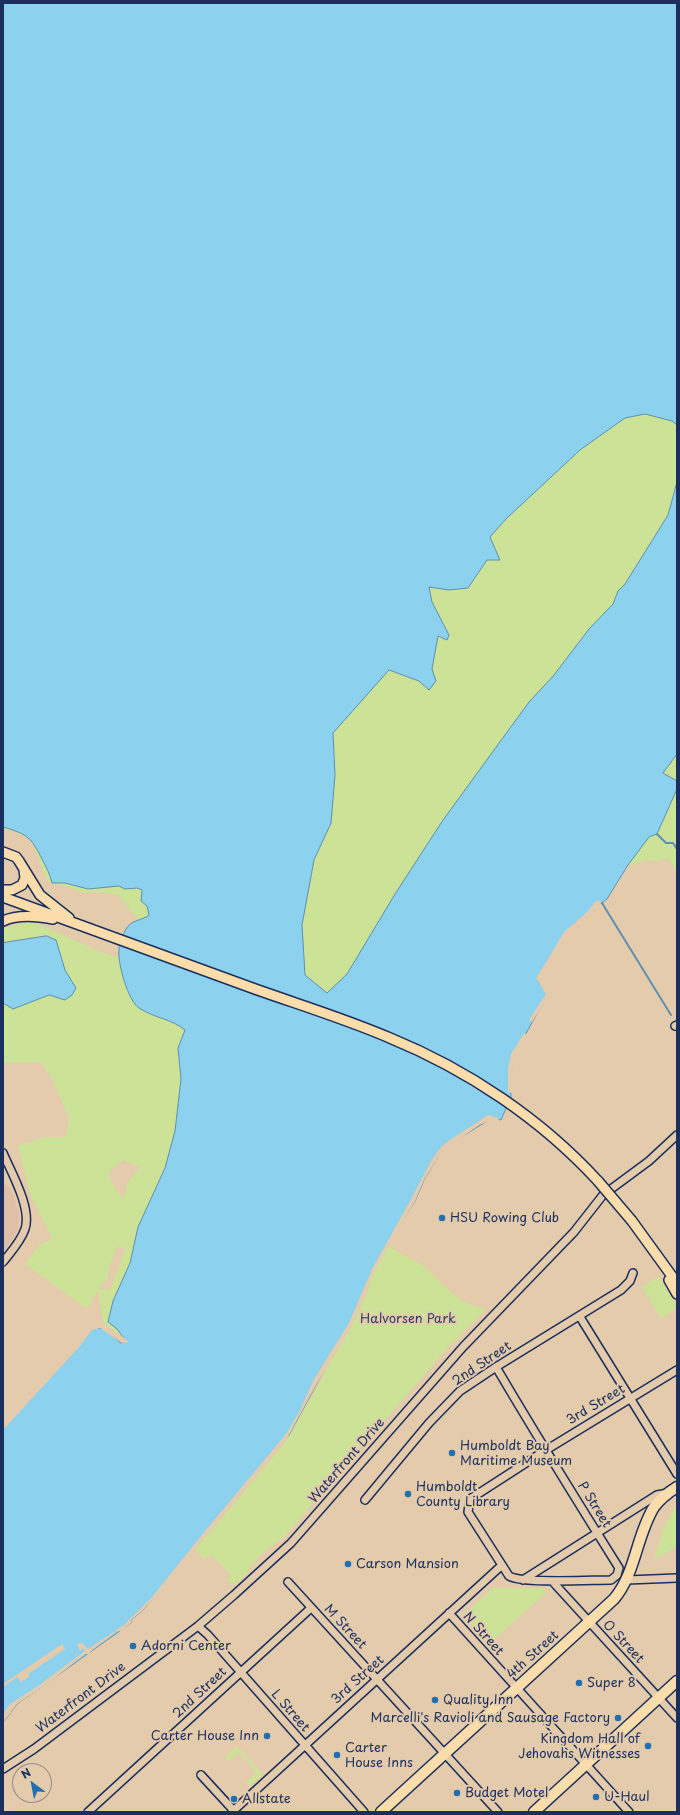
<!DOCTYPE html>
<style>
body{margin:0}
#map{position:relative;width:680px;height:1815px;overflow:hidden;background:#e3cbac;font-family:"Playpen Sans",sans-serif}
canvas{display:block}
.frame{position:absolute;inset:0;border:4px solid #1b2f5e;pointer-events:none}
.north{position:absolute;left:12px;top:1763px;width:40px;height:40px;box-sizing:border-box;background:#e3cbac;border:1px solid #938d8d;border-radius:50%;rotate:328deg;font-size:11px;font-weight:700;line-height:16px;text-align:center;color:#1b2f5e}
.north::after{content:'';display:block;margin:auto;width:14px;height:18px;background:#1f6fb2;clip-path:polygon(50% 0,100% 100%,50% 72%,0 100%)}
</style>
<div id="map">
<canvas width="680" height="1815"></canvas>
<div class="frame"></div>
<div class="north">N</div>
</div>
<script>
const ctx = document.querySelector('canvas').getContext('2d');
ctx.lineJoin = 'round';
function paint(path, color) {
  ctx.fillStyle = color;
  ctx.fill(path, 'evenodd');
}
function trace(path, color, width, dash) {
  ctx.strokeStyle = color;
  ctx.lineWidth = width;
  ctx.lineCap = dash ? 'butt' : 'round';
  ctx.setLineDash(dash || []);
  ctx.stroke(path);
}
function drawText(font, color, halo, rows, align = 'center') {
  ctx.font = font + ' "Playpen Sans",sans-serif';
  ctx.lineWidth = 4;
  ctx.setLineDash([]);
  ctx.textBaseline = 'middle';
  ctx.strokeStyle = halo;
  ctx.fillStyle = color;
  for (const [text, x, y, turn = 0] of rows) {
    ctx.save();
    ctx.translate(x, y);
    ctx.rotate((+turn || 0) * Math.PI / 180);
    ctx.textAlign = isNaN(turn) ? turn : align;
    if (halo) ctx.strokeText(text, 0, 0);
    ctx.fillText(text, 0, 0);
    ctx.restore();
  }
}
paint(new Path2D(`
 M3,1183L12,1191L19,1214L18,1230L3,1253Z`), '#dfbfa7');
paint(new Path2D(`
 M677,3V482L668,515L625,584L618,591L613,604L342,998L210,1023L126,1341L103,1322L98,1290L87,1309L25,1264L39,1245L52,1239L30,1193L18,1146L44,1137H66L69,1118L50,1075L41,1062L3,1063V928L24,923H37L95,950L119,958C119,945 123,925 138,919L118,895L101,892L83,893L66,886L51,884L45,876L31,839L3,827ZM123,1160L141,1167L127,1183L124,1198L116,1191L108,1173ZM117,1247H126L110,1290L98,1289L108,1278L109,1268Z
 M677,737V872L668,858L657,861L644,860L632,866L630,862L607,899L601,904L600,900L595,902L587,912L564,932L536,978L546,994L530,1020L532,1022L526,1034L524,1033C516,1046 509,1057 508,1071C507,1082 509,1090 505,1100L480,1084L537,966L617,849L621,846L659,778L658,769Z
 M388,1246L422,1265L454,1295L468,1304L486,1309L449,1346L284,1537L260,1555L245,1575L233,1586L227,1579L231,1575L211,1555L205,1560L194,1548L280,1449L312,1396L348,1329L378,1264Z
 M659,1276L677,1307L661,1319L642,1287Z
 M677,1504V1546L654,1560L664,1526Z
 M493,1588H543L547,1592L489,1644L463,1615Z
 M237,1746L263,1774L250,1786L246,1782L255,1774L254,1769L239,1752L228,1761L225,1757Z`), '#cce297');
const water = new Path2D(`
 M3,3H677V425L672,421L645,414L625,418L580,450L506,519L490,537L500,560H487L468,588L449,590L429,587L432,602L449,635L447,640L438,636L432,669L436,681L429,690L419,681L389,670L333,733L335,775L331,823L314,860L302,925L305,975L327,993L347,974L395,894L443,820L529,702L554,675L589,629L613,604L618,591L625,584L668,515L677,482V754L663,773L677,781V789L657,834L649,837L628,865L607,899L566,933L538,981L548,994L515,1053L510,1083L511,1097L501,1120L492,1118L450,1144L440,1153L424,1180L416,1199L373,1269L364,1297L289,1435L144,1609L131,1620V1623L17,1704L3,1723V1425L93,1327L105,1329L121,1343L126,1341L117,1329L108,1322L113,1301L130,1263L138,1227L165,1168L175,1131L181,1079L178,1048L185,1030C172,1019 154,1018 139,1008C128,1001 117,962 119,949C119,943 123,934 126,929C132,919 142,921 149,915L147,906L141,901L142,890L137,888L125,889L119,886L88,889L65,883H52C50,874 46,867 42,859C31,837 27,834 3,827Z
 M47,936L56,940L65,970L76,988L72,995L65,1000L49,995L13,1009L3,1003V943Z`);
paint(water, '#8cd1ed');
trace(water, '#5f90b4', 1);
paint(new Path2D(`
 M600,900L602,906L567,934L541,978L540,981L550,994L532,1022L529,1020L546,994L536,978L543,967L564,932L587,912L595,902Z
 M524,1033L527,1035L516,1054L513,1069L512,1093L508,1092V1069L511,1054Z
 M488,1115L498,1118L499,1120H491L479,1125L446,1149L440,1154L424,1180L416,1199L375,1270L364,1300L350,1330L316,1385L284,1444L194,1551L164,1589L163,1588L144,1609L131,1620V1623L121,1631H117L91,1651L89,1654H85L52,1680L17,1704L3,1723V1714L10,1704L38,1686L85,1651L83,1648L80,1651L77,1644L82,1643L88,1649L124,1625L152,1597L205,1531L286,1434L299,1412L314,1379L349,1323L372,1269L410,1201L431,1161L440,1148L448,1141Z
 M92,1325L106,1327L122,1340H123L117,1332L129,1342L122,1343L100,1328L92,1330L80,1346L3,1430V1422L13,1410Z
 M62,1644L65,1649L28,1674L30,1676L21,1682L17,1677L3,1687V1684Z`), '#e3cbac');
trace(new Path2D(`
 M657,834L666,843H673L677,849
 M602,903L671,1015`), '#5f90b4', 2);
const minor = new Path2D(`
 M675,1026L677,1025
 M3,1153C11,1172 32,1208 25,1229C21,1241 11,1252 3,1262
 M580,1317L677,1474
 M496,1367C536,1435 577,1501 619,1568L617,1575L611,1580C591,1580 522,1584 509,1576L468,1512L470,1499L546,1450L677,1370
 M365,1500L429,1423L460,1391L496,1367L621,1290L630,1281L633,1273
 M523,1580L657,1495L668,1493
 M627,1580L677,1578
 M552,1581L677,1718
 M288,1582L498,1812
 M449,1613L629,1812
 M198,1626L208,1635L364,1812
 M3,1769L34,1749L198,1626L234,1595L291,1543L463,1347L574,1232L603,1195L649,1161L677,1135
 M201,1775L235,1812
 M88,1812L311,1608
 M232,1812L501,1566`);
const major = new Path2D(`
 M3,852L16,857L19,861L40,895L69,918
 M3,890H12L22,885L25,878L24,870
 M3,897C87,928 171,958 255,989C300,1005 346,1019 390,1038C468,1070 541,1119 598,1181
 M3,921C18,914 37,916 53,919
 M632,1221L677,1283
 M669,1280L677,1294`);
const highway = new Path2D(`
 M381,1812L614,1599C636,1573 636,1536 654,1507C660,1499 669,1492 677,1487
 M534,1812L677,1681`);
trace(minor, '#1b2f5e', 10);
trace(major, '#1b2f5e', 12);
trace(highway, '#1b2f5e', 13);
trace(minor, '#e3cbac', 7);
trace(major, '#fbddab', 9);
trace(highway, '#fbddab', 10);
const majorBridge = new Path2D(`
 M598,1181L632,1221`);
trace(majorBridge, '#1b2f5e', 12, []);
trace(majorBridge, '#fbddab', 9);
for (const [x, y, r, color] of [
 [442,1218,4,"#1f6fb2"],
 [452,1453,4,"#1f6fb2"],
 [408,1494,4,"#1f6fb2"],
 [348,1564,4,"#1f6fb2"],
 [133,1646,4,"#1f6fb2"],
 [579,1683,4,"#1f6fb2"],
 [435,1700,4,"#1f6fb2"],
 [618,1718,4,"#1f6fb2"],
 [267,1736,4,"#1f6fb2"],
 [648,1746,4,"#1f6fb2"],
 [337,1755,4,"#1f6fb2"],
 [457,1793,4,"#1f6fb2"],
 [596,1797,4,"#1f6fb2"],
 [234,1799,4,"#1f6fb2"]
]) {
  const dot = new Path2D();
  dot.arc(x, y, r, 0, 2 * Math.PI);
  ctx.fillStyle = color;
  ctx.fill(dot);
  trace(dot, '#e3cbac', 1.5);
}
drawText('13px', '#1b2f5e', '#e3cbac', [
 ["HSU Rowing Club",450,1218],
 ["Humboldt Bay",460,1446],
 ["Maritime Museum",460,1461],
 ["Humboldt",416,1487],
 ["County Library",416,1502],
 ["Carson Mansion",356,1564],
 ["Adorni Center",141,1646],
 ["Super 8",587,1683],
 ["Quality Inn",443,1700],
 ["Marcelli's Ravioli and Sausage Factory",610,1718,"right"],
 ["Carter House Inn",259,1736,"right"],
 ["Kingdom Hall of",640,1739,"right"],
 ["Jehovahs Witnesses",640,1754,"right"],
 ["Carter",345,1748],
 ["House Inns",345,1763],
 ["Budget Motel",465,1793],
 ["U-Haul",604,1797],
 ["Allstate",242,1799]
], 'left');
drawText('13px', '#2d4164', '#e3cbac', [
 ["Halvorsen Park",408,1319]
]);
drawText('13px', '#1b2f5e', '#e3cbac', [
 ["2nd Street",482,1364,-34],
 ["3rd Street",596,1405,-31],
 ["Waterfront Drive",347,1461,-49],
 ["P Street",594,1505,58],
 ["M Street",345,1627,47],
 ["N Street",483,1634,48],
 ["O Street",623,1642,47],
 ["4th Street",533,1655,-42],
 ["3rd Street",358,1680,-42],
 ["2nd Street",200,1693,-43],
 ["Waterfront Drive",81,1698,-37],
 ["L Street",290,1711,49]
]);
</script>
